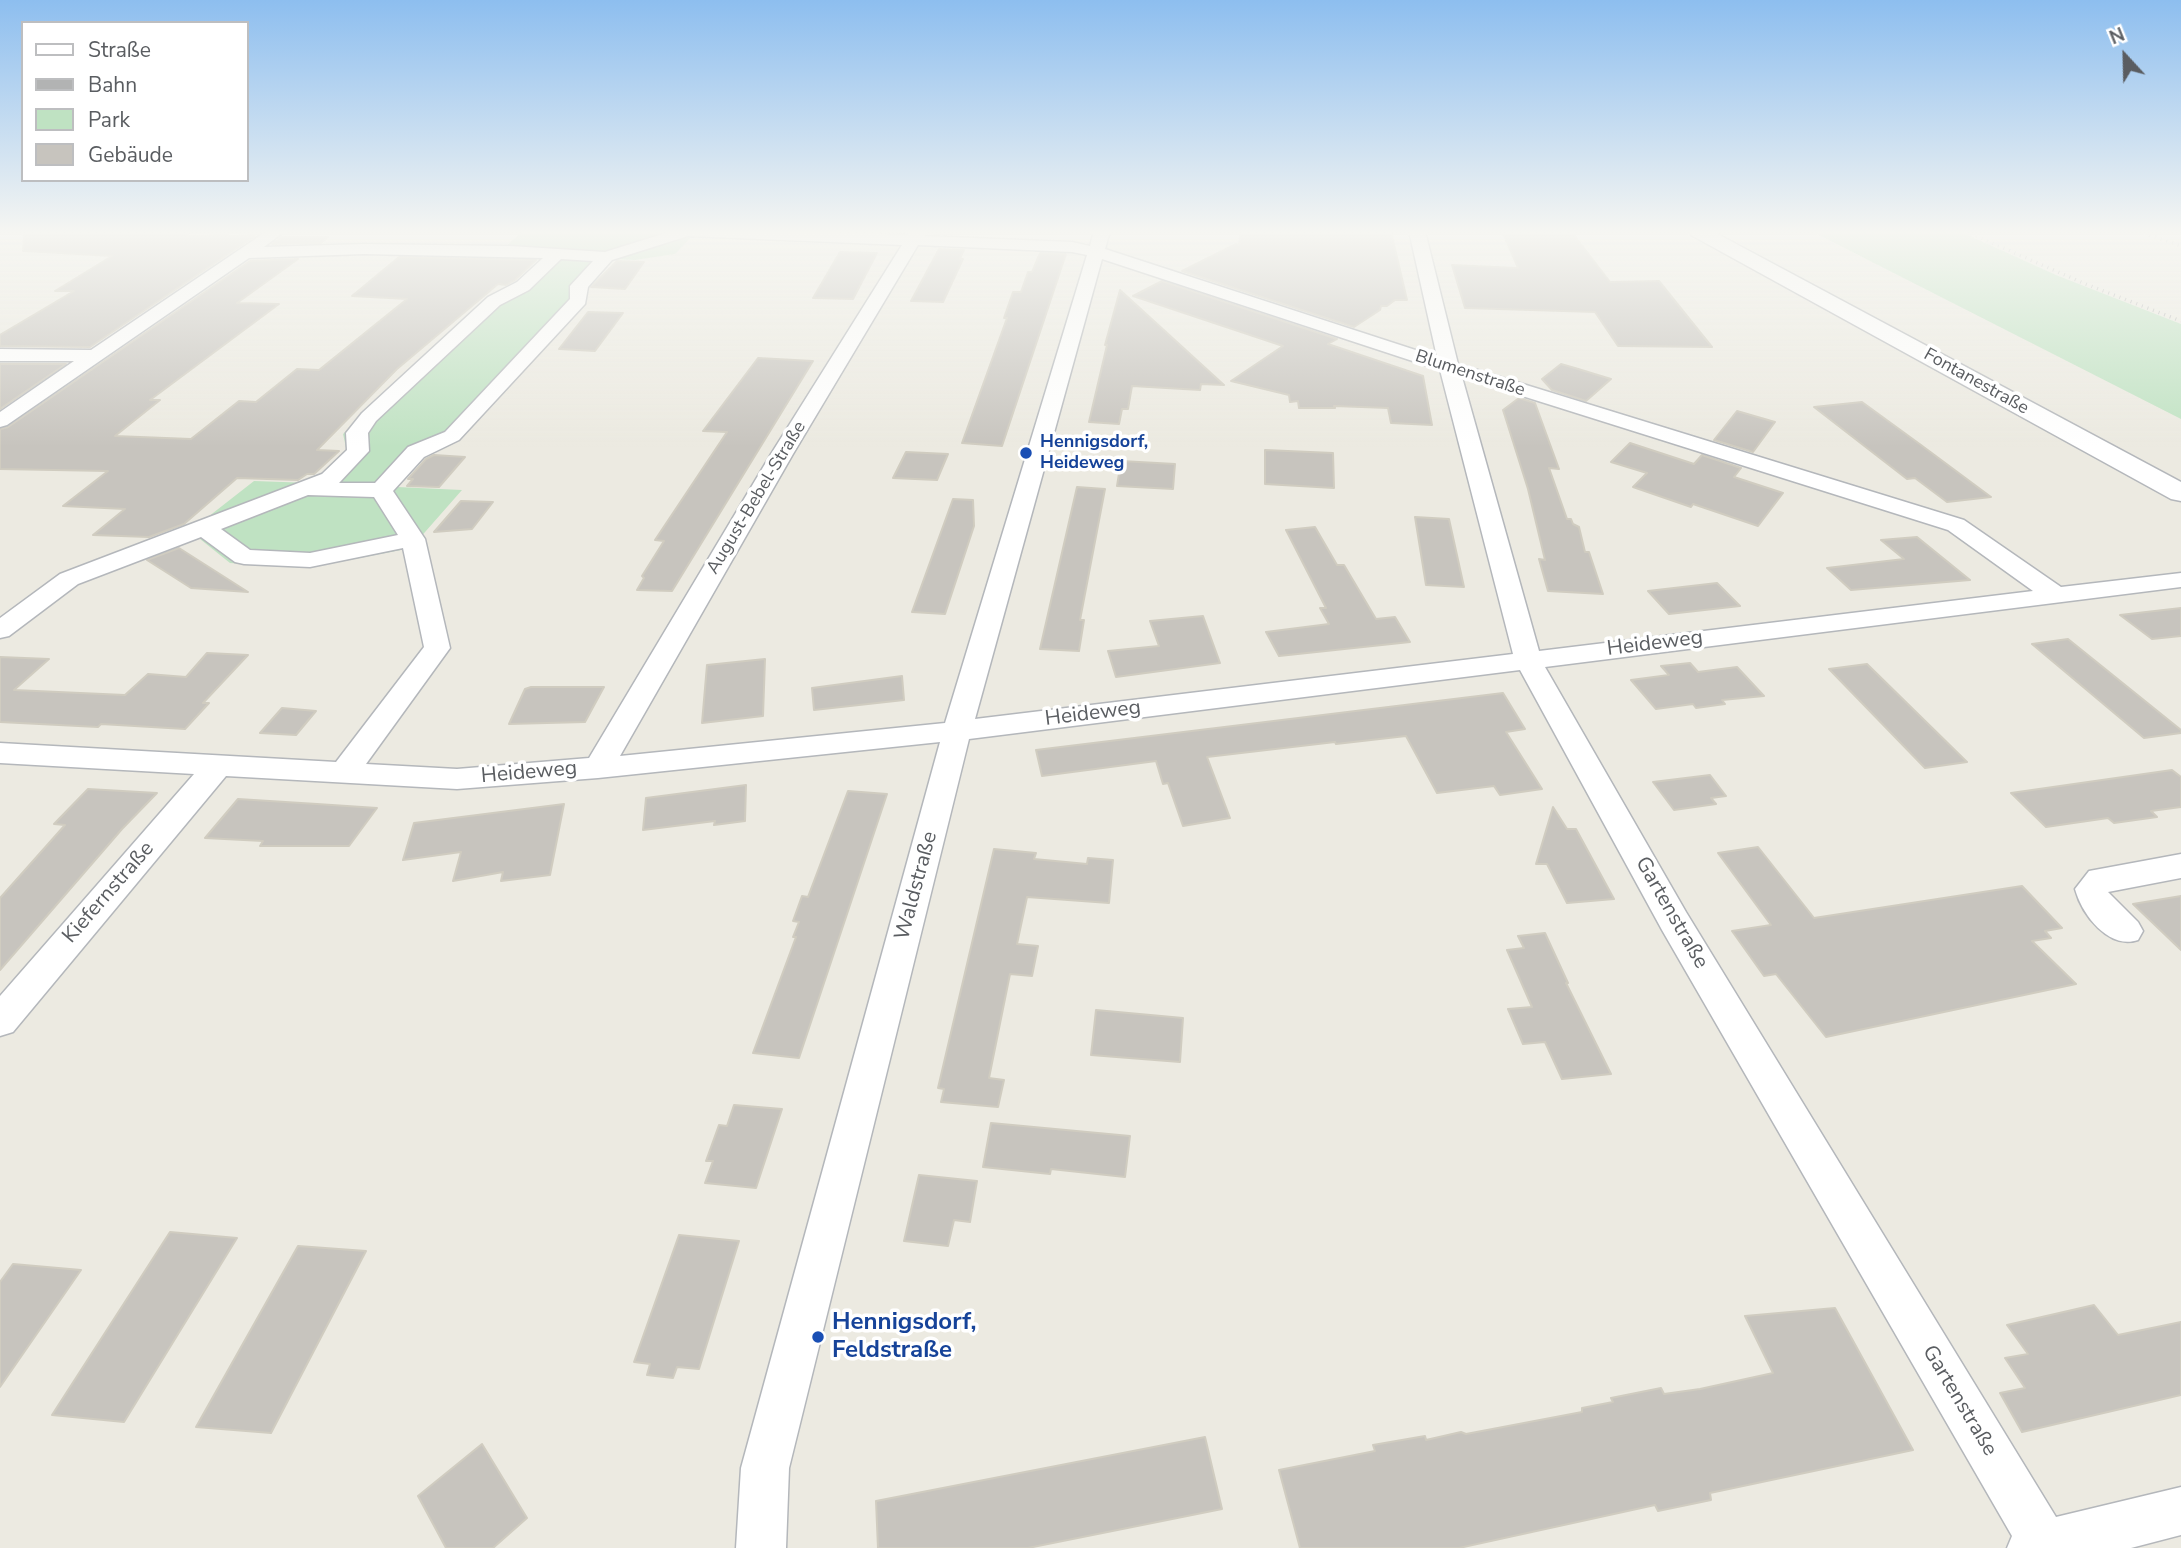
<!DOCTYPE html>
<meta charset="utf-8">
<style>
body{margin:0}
#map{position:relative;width:2181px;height:1548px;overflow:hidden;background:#eceae1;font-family:"Nunito Sans",sans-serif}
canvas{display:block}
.legend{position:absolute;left:21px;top:21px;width:228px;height:161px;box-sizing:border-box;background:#fff;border:2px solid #bdbec0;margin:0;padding:9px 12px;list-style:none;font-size:21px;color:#5a5d61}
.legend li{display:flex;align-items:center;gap:14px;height:35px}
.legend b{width:35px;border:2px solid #bdbec0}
.north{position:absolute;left:2090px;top:21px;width:70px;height:70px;-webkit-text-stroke:5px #fff;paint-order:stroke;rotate:338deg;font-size:19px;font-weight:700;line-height:28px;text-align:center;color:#5a5d61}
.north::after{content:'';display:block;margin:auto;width:24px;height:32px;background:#5a5d61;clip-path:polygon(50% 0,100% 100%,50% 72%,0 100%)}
</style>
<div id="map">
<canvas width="2181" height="1548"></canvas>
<ul class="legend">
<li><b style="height:9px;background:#fff"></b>Straße</li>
<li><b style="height:9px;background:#b2b3b3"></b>Bahn</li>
<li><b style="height:19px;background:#bfe2c2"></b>Park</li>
<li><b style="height:19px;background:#c7c4be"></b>Gebäude</li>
</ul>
<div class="north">N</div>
</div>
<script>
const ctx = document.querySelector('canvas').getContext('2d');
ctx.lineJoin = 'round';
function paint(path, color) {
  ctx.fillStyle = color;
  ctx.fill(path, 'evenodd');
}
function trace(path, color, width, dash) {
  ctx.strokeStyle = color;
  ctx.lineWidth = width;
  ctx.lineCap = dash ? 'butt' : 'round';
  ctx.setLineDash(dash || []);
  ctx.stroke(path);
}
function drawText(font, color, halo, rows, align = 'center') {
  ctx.font = font + ' "Nunito Sans",sans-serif';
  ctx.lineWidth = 7;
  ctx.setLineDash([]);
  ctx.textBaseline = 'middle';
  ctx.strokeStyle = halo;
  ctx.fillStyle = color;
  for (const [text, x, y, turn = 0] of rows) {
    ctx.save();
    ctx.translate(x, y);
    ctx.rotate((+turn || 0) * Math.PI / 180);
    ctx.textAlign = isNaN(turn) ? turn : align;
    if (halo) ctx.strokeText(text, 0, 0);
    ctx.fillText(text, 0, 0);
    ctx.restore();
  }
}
paint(new Path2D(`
 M523,231H697L675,254L635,260L614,259L584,289V301L424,453L397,487L462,490L411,548L308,568L230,563L190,531L254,481L311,483L347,452L343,434L489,298L515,286L547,257L497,254Z
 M1811,231H1959L2056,275L2181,324V419Z`), '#bfe2c2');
const building = new Path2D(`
 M24,231H192L186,235L255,236L90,347L0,346V335L74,291H55L112,256L23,251Z
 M1241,231H1391L1407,300H1395L1387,306H1381L1380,310L1354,327L1182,271L1236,244L1239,245Z
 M1502,231H1571L1610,282L1659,281L1712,347L1618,346L1595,312L1465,308L1452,265L1518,268Z
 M282,237H328L321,243L272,244Z
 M939,249L964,250L960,259H963L943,302L911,301Z
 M840,252L877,253L853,299L813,298Z
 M1040,253L1066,254L1002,446L962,443L1007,318H1004L1013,292H1021L1028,272H1032Z
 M399,257L536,260L515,280L506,285L498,284L397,369L317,450L339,451L314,474H307L298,480L237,478L184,524L149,537L93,535L125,509L63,506L108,471L0,469V429L8,427L250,261L298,259L237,303L279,304L150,400H160L115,436L191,439L239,401L256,402L297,369L319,370L407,299L352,296Z
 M617,261L644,262L625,289L591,287Z
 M1162,281L1337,339L1328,344L1423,376L1432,425L1391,423L1388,408L1334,406L1335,408H1299L1298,401L1290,402L1289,395L1231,381L1283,346L1133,296Z
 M1120,290L1224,385L1201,384L1200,390L1132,386L1128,409H1122L1119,424L1089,422L1107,345H1105Z
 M588,312L623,313L595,351L559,349Z
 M758,358L813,361L672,591L637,590L644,578L642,576L664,541L655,540L727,432L703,431Z
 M0,364H66L0,409Z
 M1561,364L1575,368L1611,379L1586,401L1552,390L1542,379Z
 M1519,398L1535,403L1559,469L1549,468L1567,519H1571L1573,524L1579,527L1585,552H1589L1603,594L1548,591L1539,559L1545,560L1528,489L1503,410Z
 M1862,402L1921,445L1991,497L1947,502L1915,478L1907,479L1814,407Z
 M1737,411L1775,422L1753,452L1714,440Z
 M1630,443L1694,464L1702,455L1741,468L1734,477L1783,493L1758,526L1693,504L1691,507L1633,487L1647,473L1611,462Z
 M1265,450L1333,453L1334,488L1265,484Z
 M906,452L948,454L937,480L893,478Z
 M434,455L465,457L439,487L407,486L413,479H408L426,459Z
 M1121,461L1175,464L1173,489L1117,486Z
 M1077,487L1105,489L1080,620H1084L1079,651L1040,649Z
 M953,499L973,500L974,526L945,614L912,612Z
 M461,501L493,502L472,529L434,532Z
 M1415,517L1449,519L1464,587L1426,585Z
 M1315,527L1337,565H1344L1376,619L1395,617L1410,642L1279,656L1266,632L1329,624L1320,608H1326L1286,530Z
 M1917,537L1970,580L1851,590L1827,568L1904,559L1881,540Z
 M179,548L248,592L191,588L147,560Z
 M1717,583L1740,606L1669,614L1648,591Z
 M2181,608V636L2152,639L2120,615Z
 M1203,616L1220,663L1116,677L1108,651L1159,646L1150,621Z
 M2068,639L2181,730V733L2144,738L2032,644Z
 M207,653L248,655L203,703H209L185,729L101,724L98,727L0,722V657L49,659L14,690L125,695L148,674L186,677Z
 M765,659L763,716L702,723L707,665Z
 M1690,663L1698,672L1737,667L1764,696L1722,700L1725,704L1696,708L1693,704L1656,709L1631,680L1669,675L1661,666Z
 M1867,664L1967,762L1925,768L1829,669Z
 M902,676L904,700L814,710L812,688Z
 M531,687H604L585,722L509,724L525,689Z
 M1503,693L1525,729L1506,732L1542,789L1500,795L1494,786L1437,793L1406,736L1336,744L1335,742L1207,757L1230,818L1183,826L1168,783L1163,784L1156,761L1042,776L1036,750Z
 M282,708L316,711L296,735L260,733Z
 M2172,770L2181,777V807L2151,811L2157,817L2114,823L2108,818L2046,827L2011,793Z
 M1710,775L1726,796L1711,798L1716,804L1674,810L1653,782Z
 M746,785L745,821L714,825L715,821L643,830L646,798Z
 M88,789L157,793L122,829L0,970V898L65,825L54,824Z
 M848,791L887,794L799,1058L753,1053L796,937H793L799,922L793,921L802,896L808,897Z
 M238,799L317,804L377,808L349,846H260L263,841L205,838Z
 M564,804L550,875L501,881L503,872L453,881L461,852L403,860L414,823Z
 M1553,807L1567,829H1576L1614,899L1567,903L1547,864H1536Z
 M1758,847L1814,918L2022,886L2062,928L2045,931L2051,938L2032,941L2076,984L1826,1037L1776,974L1764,976L1732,931L1771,925L1718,853Z
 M994,849L1036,853L1034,859L1087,864L1088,858L1113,860L1109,903L1027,897L1017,944L1038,946L1032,976L1010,974L989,1078L1004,1080L998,1107L941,1102L944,1089L938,1088Z
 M2181,896V950L2133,904Z
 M1545,933L1568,983H1566L1611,1074L1562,1079L1545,1042L1523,1044L1508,1009L1532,1007L1507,950L1524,948L1518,936Z
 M1096,1010L1183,1018L1180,1062L1091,1055Z
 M734,1105L782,1109L756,1188L705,1183L713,1161H706L719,1125L727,1126Z
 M991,1123L1130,1136L1125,1177L1051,1169L1050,1174L983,1167Z
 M919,1175L977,1181L970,1222L954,1220L948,1246L904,1241Z
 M170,1232L237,1238L124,1422L52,1415Z
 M679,1235L739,1241L699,1369L677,1367L673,1378L647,1375L650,1364L634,1362Z
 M298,1246L366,1251L271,1433L196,1427Z
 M13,1264L81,1270L0,1387V1282Z
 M2094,1305L2118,1335L2181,1322V1395L2022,1432L2000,1393L2025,1388L2005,1358L2028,1354L2007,1325Z
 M1835,1308L1913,1450L1710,1493L1711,1500L1658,1511L1655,1505L1459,1548H1300L1279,1470L1375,1451L1373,1445L1425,1436L1426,1440L1461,1432L1466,1434L1582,1412V1408L1613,1402L1611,1398L1661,1388L1664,1394L1700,1389L1773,1373L1745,1316Z
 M1205,1437L1222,1509L1028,1548H878L876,1501Z
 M482,1444L527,1518L493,1548H446L418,1496Z`);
paint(building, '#c7c4be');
trace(building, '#d0ccc0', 2);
const minor = new Path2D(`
 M267,231H285L264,247L364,244L510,246L605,252L672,231H794L908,235L911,231H927L924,236L1072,242L1090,246L1094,231H1110L1105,249L1437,357L1409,231H1425L1458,364L1964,520L2061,587L2181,573V587L1545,667L1686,912L2056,1517L2181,1487V1535L2131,1548H2007L2012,1536L1662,930L1520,670L969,739L789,1468L786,1548H736L741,1468L940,742L598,778L457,789L226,776L13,1032L0,1036V996L194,774L0,763V743L336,762L424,647L403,548L310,567L244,564L235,562L201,537L78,584L9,636L0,638V618L60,574L322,474L347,450L346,433L362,413L488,297L517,282L543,258L364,254L249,258L7,425L0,427V412L74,361H0V349L91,350ZM688,236L902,245L771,454L589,758L457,769L366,764L450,648L425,539L393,491L424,457L459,440L585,304L588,287L612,260ZM918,245L1072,252L1087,255L945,723L620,756L793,454ZM561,259L593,261L570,286V299L445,432L408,447L375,483H339L369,451L368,433L376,421L500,305L529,290ZM1102,259L1440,370L1513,654L975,719ZM1462,377L1948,530L2033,591L1539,651ZM308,495L374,497L398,535L310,553L250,550L221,529Z
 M2181,854V878L2108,892L2138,922L2143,931L2138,940C2109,950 2082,915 2075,889L2089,871Z`);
const tertiary = new Path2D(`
 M1688,231H1712L2181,482V501L2171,499L1691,235Z`);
trace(minor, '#b4b7bb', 3);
trace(tertiary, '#b4b7bb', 3);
paint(minor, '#fff');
paint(tertiary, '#fff');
trace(new Path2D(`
 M1965,231L2083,283L2181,321
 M2138,231L2181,246`), '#b2b3b3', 3.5, [1, 5]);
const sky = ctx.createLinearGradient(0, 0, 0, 447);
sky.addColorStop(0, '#8dbeef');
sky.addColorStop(0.52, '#f6f6f2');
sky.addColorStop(1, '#f6f6f200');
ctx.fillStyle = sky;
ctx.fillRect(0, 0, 2181, 447);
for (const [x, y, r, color] of [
 [1026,453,7,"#1a4fb4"],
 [818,1337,7,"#1a4fb4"]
]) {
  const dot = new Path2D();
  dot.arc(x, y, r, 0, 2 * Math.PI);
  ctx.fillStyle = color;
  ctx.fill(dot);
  trace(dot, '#fff', 2.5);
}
drawText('18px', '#5a5d61', '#fff', [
 ["Blumenstraße",1470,374,18],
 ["Fontanestraße",1976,382,29],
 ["August-Bebel-Straße",757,498,-59]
]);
drawText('bold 18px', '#164399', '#fff', [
 ["Hennigsdorf,",1040,443],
 ["Heideweg",1040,464]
], 'left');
drawText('21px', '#5a5d61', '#fff', [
 ["Heideweg",1655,644,-7],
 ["Heideweg",1093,714,-7],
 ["Heideweg",529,773,-5],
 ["Waldstraße",917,886,-75],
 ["Kiefernstraße",109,893,-49],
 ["Gartenstraße",1671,913,60],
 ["Gartenstraße",1959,1401,59]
]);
drawText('bold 24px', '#164399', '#fff', [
 ["Hennigsdorf,",832,1323],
 ["Feldstraße",832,1351]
], 'left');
</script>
